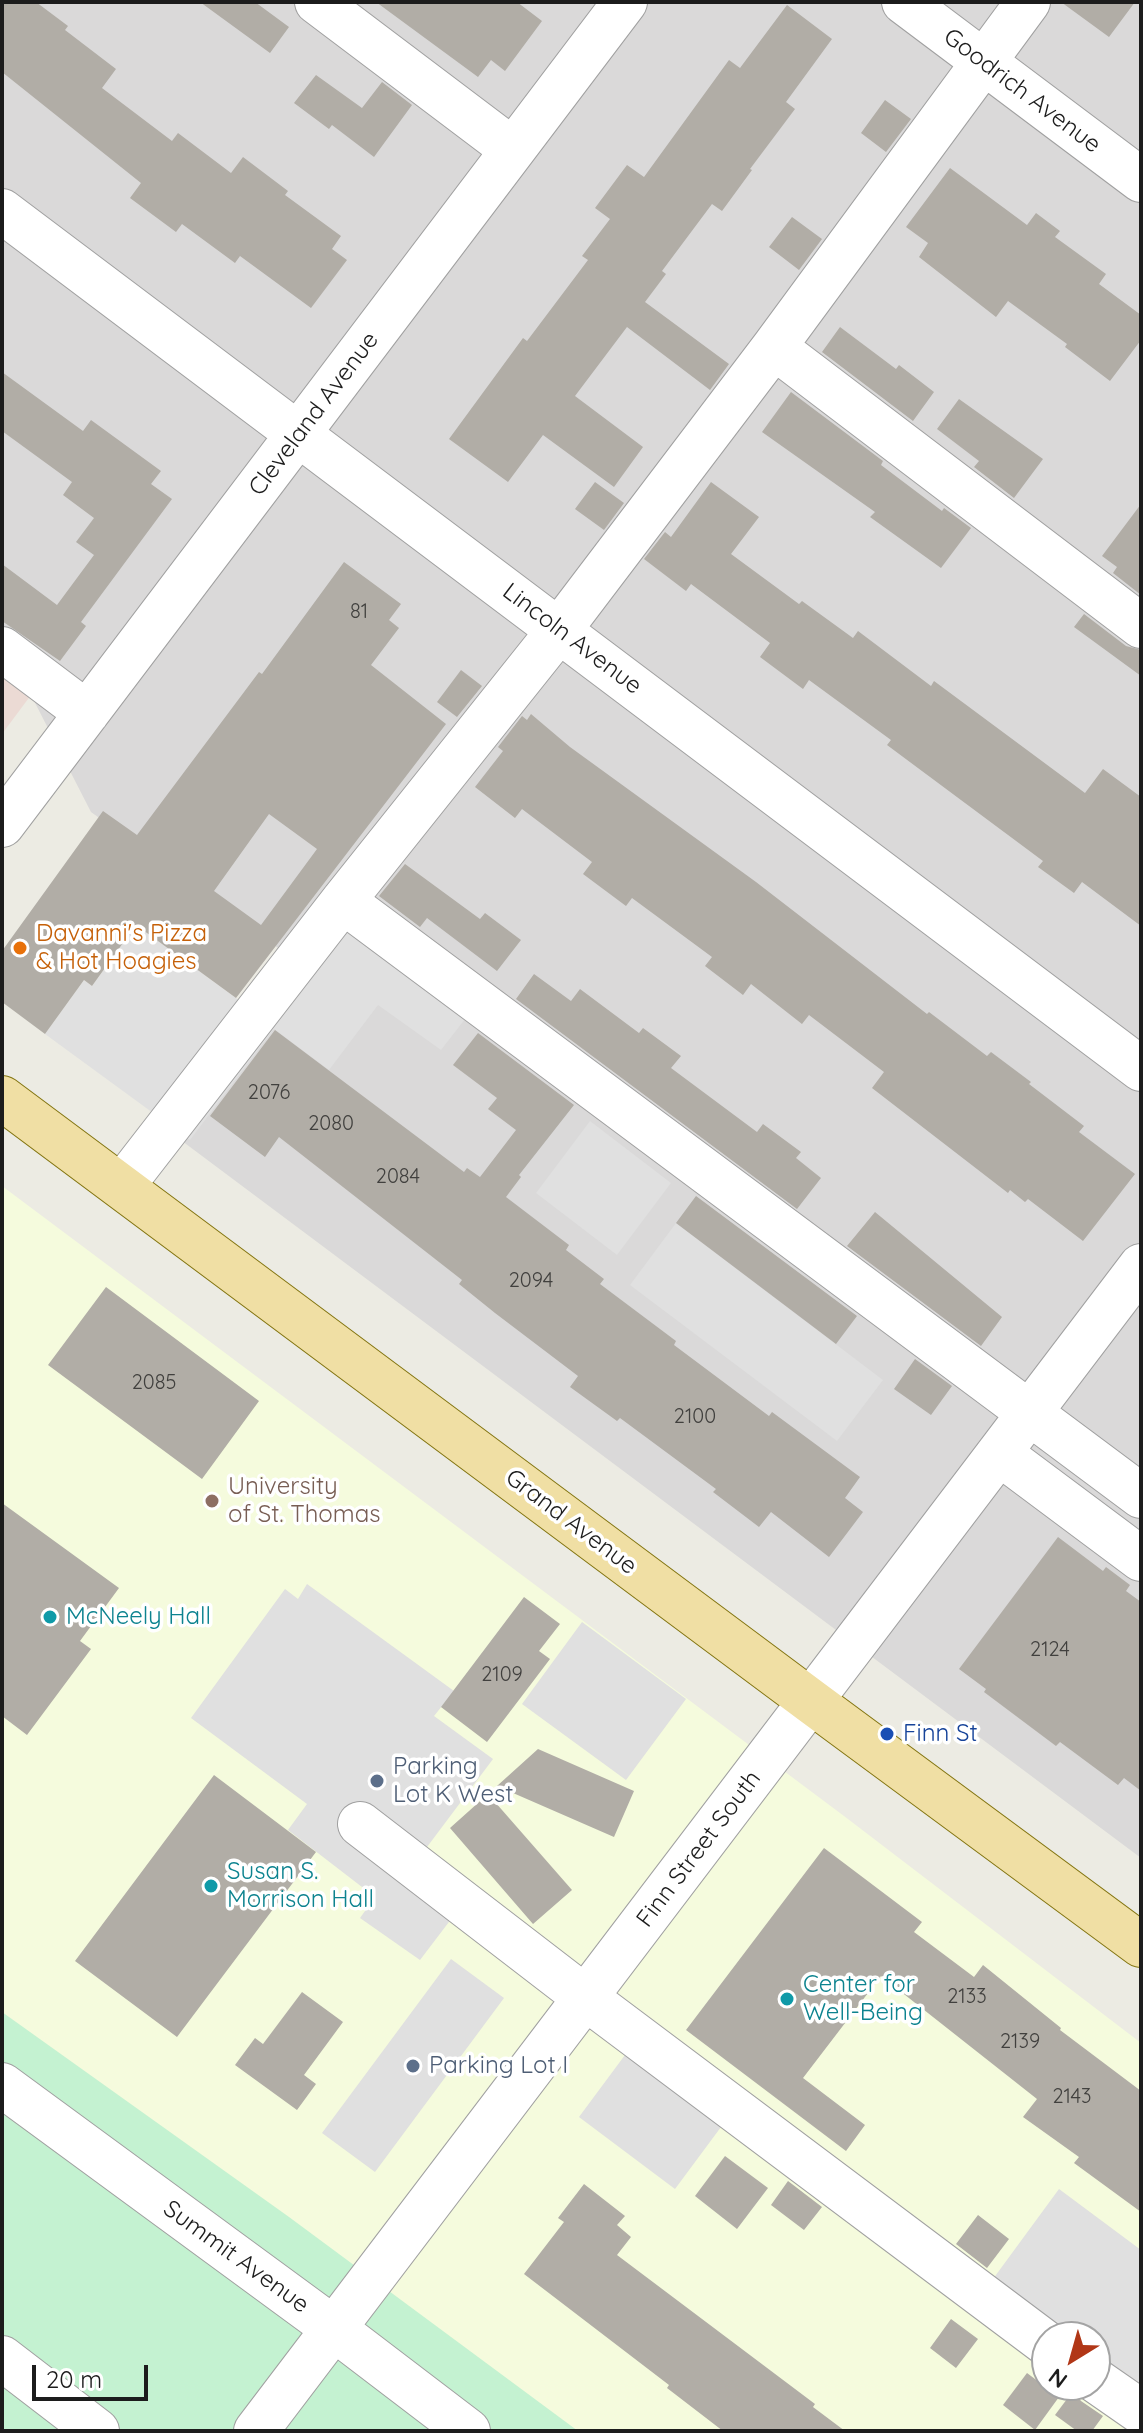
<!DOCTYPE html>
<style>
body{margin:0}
#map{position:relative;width:1143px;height:2433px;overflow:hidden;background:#ecebe3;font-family:Quicksand,sans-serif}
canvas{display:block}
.frame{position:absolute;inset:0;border:4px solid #1c1c1c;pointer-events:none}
.north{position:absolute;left:1031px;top:2321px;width:80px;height:80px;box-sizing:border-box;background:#fff;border:2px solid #a4a4a4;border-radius:50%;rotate:217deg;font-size:22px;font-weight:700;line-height:32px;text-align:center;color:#1c1c1c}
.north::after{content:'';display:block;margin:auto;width:28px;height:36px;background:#b13717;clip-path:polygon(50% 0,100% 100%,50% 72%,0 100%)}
.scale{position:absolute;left:32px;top:2365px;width:116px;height:36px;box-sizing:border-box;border:4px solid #1c1c1c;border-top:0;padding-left:10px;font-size:24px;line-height:28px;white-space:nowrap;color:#1c1c1c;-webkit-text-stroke:6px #fff;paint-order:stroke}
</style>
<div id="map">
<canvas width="1143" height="2433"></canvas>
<div class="frame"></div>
<div class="north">N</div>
<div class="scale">20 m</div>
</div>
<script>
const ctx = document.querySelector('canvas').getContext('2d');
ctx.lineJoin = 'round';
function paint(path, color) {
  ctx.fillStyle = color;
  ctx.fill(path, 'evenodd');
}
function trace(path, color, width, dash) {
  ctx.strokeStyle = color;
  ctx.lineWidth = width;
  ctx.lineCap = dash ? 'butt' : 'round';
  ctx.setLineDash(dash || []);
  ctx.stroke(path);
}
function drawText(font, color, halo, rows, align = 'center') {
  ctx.font = font + ' Quicksand,sans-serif';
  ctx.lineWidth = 7;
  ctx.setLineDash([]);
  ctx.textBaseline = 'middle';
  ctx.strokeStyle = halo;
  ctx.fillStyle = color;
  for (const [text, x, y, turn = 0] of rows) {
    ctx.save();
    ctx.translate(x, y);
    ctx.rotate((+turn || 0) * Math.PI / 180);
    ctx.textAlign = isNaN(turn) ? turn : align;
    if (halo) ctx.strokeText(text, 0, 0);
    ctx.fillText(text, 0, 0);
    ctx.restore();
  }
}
paint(new Path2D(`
 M2,2H1141V1858L178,1138L303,966L91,812L31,695L2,673Z`), '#dad9d9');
paint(new Path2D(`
 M2,673L31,695L2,734Z`), '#ebdad4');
paint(new Path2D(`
 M2,1186L844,1816L1141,2043V2431H2ZM1047,2337H1095V2385H1047Z`), '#f5fbdd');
paint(new Path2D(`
 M2,2012L289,2217L578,2431H2Z`), '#c4f2d1');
paint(new Path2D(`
 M347,882L490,987L441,1050L378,1005L329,1070L274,1029L190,1140L45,1034L84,980L92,986L136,925L251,1009Z
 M590,1121L671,1183L617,1255L536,1193Z
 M676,1223L883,1380L837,1441L630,1285Z
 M307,1584L454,1691L434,1716L493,1759L424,1851L474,1889L420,1960L360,1918L375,1897L288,1830L307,1804L191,1718L285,1589L298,1599Z
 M582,1622L686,1699L626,1780L522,1704Z
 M451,1959L504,1998L375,2172L322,2133Z
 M625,2055L721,2127L675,2189L579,2117Z
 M1059,2189L1141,2250V2388L1095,2354V2337H1072L993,2279Z`), '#e0e0e0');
paint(new Path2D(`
 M2,2H36L68,26L65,30L116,69L102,88L172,141L178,133L231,173L243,157L288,191L285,195L341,236L332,249L347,260L311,308L240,256L235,263L182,224L176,232L130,198L141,183L2,72Z
 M200,2H255L289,27L270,53Z
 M376,2H517L542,21L505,71L491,60L478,77Z
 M1061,2H1135L1109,37Z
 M787,5L832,39L786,102L795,109L750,169L752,170L722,211L712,204L662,271L666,274L645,302L729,364L710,390L627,327L575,396L643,447L614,487L543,435L508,482L449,439L523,338L527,341L588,260L582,256L610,219L595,208L627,165L644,177L729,60L740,68Z
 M316,75L362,108L382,82L412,105L374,157L332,125L329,129L294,103Z
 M885,100L911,119L886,152L861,133Z
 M950,168L1027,225L1036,213L1060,231L1055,237L1106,274L1099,284L1141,315V340L1110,381L1065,347L1067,344L1008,301L996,317L919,257L928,243L906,227Z
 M792,217L822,239L799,270L769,247Z
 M840,327L896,369L899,365L934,392L913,421L822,352Z
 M2,372L83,431L91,420L161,471L151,484L172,499L81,622L86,626L60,661L2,621V564L57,605L94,555L76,542L94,518L63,495L72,482L2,431Z
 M791,392L883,461L881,465L942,511L944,508L971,528L941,568L870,517L875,512L762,432Z
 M959,399L1043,459L1014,498L974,467L979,461L937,429Z
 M595,482L624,503L604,530L575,509Z
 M711,482L759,517L731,554L799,604L802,601L853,638L858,631L931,686L934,681L1085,793L1103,769L1141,797V926L1082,882L1074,893L1038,867L1043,861L887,745L891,740L809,680L803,689L760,657L770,643L691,584L686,591L644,559L665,532L671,537Z
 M1141,504V595L1113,573L1117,567L1102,556Z
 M344,562L401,604L389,620L399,628L371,665L446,724L236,998L136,925L92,986L84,980L45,1034L2,1002V951L103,811L137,835L259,672L262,674ZM269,814L317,849L261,925L214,891Z
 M1084,614L1126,646L1141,650V676L1074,627Z
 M461,670L482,686L457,717L437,702Z
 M531,714L570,747L756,882L927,1014L929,1012L987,1056L991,1052L1031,1082L1029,1084L1084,1126L1079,1132L1135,1174L1083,1241L1028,1199L1025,1202L1010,1190L1008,1193L872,1088L884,1072L809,1015L802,1024L751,984L743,995L705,966L712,957L632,898L626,906L583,874L592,862L522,809L515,818L475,787L503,751L498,747L522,716L527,720Z
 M405,864L480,919L485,913L521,940L497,971L427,918L420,927L379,896Z
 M534,974L571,1001L580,989L639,1033L643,1028L681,1056L671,1068L757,1132L763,1124L801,1152L796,1158L821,1178L797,1209L516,999Z
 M275,1030L464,1172L467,1168L480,1177L516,1130L488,1109L497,1098L453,1065L478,1033L574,1105L519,1175L521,1177L506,1197L569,1245L566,1250L604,1279L600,1284L676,1341L674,1345L769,1416L772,1412L860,1477L845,1498L863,1512L829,1557L771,1512L759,1527L713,1492L716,1489L620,1418L617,1421L570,1387L578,1376L495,1313L459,1284L462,1280L279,1137L265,1157L210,1116Z
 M696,1196L857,1316L836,1344L676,1223Z
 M875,1212L1002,1317L981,1346L847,1246Z
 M106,1287L259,1401L202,1479L48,1365Z
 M915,1359L952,1386L931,1415L894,1389Z
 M2,1503L119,1588L80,1641L91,1649L27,1735L2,1716Z
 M1058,1537L1103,1571L1106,1567L1130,1585L1126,1591L1141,1602V1791L1124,1778L1118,1785L1060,1742L1056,1746L984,1692L986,1689L959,1669Z
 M524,1597L560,1624L539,1651L550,1659L487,1742L441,1707Z
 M538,1749L634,1791L614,1837L497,1786Z
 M214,1775L316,1852L177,2037L75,1961Z
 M488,1794L572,1890L533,1924L450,1828Z
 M824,1848L922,1922L914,1932L974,1977L983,1965L1061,2028L1060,2030L1141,2091V2212L1074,2163L1079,2157L1023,2117L1037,2099L881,1976L803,2078L865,2125L846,2151L686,2030Z
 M302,1992L343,2022L304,2075L316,2084L297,2110L235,2065L255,2038L263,2044Z
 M725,2156L768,2188L737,2229L695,2196Z
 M788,2181L822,2207L804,2230L771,2205Z
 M584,2184L625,2216L617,2225L631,2237L617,2255L815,2404L813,2407L845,2431H723L667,2388L669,2385L524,2274L564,2222L558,2218Z
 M978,2215L1009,2239L987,2268L956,2244Z
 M951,2319L978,2339L956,2368L930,2348Z
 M1027,2373L1059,2397L1035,2430L1003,2405Z
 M1073,2391L1081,2401L1103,2416L1092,2431H1077L1055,2415Z`), '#b1ada6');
const minor = new Path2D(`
 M317,2L513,150
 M904,2L1141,180
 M2,211L1141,1069
 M774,347L1141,626
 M2,649L87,713
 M2,825L625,2
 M343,901L1141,1496
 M122,1186L343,901L560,629L774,347L1028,2
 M999,1453L1141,1559
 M360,1824L586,1998L1047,2344
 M2,2085L333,2328L468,2431
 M2,2358L97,2431
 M1095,2380L1141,2412
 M256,2431L1141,1266`);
const major = new Path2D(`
 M2,1098L812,1702L1141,1945`);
trace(minor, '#a0a0a0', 46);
trace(major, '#837511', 46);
trace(minor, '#fff', 44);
trace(major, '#f0dfa4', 44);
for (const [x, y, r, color] of [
 [20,948,8,"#e8710a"],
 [212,1501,8,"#8d6e63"],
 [50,1617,8,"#0f9aa8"],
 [887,1734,8,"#1a4fb4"],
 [377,1781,8,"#5c6f8a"],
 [211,1886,8,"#0f9aa8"],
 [787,1999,8,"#0f9aa8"],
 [413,2066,8,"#5c6f8a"]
]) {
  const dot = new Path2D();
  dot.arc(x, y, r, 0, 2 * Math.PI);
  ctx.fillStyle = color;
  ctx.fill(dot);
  trace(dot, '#fff', 3);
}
drawText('20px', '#41403e', null, [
 ["81",359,612],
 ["2076",269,1093],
 ["2080",331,1124],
 ["2084",398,1177],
 ["2094",531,1281],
 ["2085",154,1383],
 ["2100",695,1417],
 ["2124",1050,1650],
 ["2109",502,1675],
 ["2133",967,1997],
 ["2139",1020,2042],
 ["2143",1072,2097]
]);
drawText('24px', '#1c1c1c', '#fff', [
 ["Goodrich Avenue",1022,91,37],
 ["Cleveland Avenue",314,414,-53],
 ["Lincoln Avenue",572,639,37],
 ["Grand Avenue",571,1522,37],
 ["Finn Street South",699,1849,-53],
 ["Summit Avenue",236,2257,36]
]);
drawText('24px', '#c56008', '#fff', [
 ["Davanni's Pizza",36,934],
 ["& Hot Hoagies",36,962]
], 'left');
drawText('24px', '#785e54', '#fff', [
 ["University",228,1487],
 ["of St. Thomas",228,1515]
], 'left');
drawText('24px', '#0d838f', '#fff', [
 ["McNeely Hall",66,1617],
 ["Susan S.",227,1872],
 ["Morrison Hall",227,1900],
 ["Center for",803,1985],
 ["Well-Being",803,2013]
], 'left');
drawText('24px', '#164399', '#fff', [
 ["Finn St",903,1734]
], 'left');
drawText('24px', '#4e5e75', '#fff', [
 ["Parking",393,1767],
 ["Lot K West",393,1795],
 ["Parking Lot I",429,2066]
], 'left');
</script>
